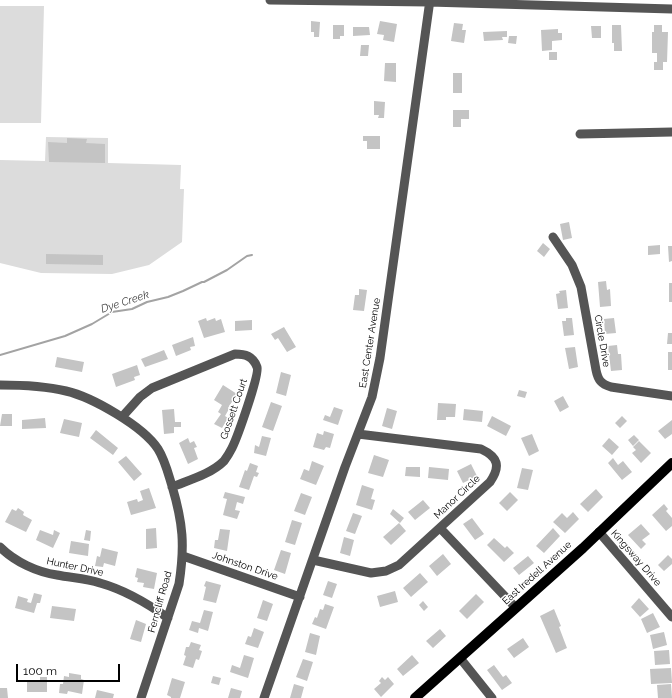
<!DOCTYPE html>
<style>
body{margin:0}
#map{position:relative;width:672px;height:698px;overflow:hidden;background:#fff;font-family:Raleway,sans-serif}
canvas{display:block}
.scale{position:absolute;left:16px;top:664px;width:104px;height:18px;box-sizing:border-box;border:2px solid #000;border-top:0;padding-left:5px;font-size:12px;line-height:14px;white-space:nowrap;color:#000;-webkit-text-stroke:3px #fff;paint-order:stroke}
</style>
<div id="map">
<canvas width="672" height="698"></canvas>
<div class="scale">100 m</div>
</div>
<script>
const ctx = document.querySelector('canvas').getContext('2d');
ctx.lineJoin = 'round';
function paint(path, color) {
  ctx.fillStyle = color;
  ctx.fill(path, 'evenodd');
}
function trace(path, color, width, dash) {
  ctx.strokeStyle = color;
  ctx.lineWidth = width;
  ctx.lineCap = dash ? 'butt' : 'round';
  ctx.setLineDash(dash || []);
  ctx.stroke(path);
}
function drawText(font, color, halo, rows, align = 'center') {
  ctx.font = font + ' Raleway,sans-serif';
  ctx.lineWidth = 3;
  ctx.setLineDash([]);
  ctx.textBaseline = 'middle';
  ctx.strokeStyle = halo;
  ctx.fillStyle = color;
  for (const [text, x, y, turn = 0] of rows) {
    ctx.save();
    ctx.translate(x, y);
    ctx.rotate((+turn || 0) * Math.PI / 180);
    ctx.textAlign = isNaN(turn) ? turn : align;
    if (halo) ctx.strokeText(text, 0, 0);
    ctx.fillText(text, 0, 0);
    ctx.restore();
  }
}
paint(new Path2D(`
 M0,6H44L41,123H0Z
 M46,137L108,138V163L181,165L180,189H184L182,242L149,265L112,274L41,273L0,263V160L45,161Z`), '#dcdcdc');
trace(new Path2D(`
 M0,355L65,336L92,324L112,312L132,309L147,302L168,297L183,291L202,282H204L227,270L247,256L252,255`), '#a3a3a3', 2);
paint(new Path2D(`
 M311,21L320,22L319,37H314V32H311Z
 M380,21L397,24L394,42L383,40L384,35L377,34Z
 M454,23L463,24L462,30H466L464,43L451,41Z
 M333,25H344V36H340V39H333Z
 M612,25H621L622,51H614V43H612Z
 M654,25H662V32H668L667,62H663V70H654V62H657V53H652V32H654Z
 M591,26H601V38H592Z
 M353,27H369L370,35L353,36Z
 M558,29V33H562V40L552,41V50L542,51L541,30Z
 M507,31V37H502L503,40L484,41L483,32Z
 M509,36H517L516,44L508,43Z
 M361,45H369L368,56H360Z
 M549,52H557V60H549Z
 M385,63H396V82L384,81Z
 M453,73H462V93H453Z
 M374,101L385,102L384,118H378L379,115H374Z
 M453,110H469V119H461V127H453Z
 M363,136H380V149H367V141H363Z
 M67,138L87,139L86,143L105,144V163L49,162L48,142L67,143Z
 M569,222L572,238L563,240L560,224Z
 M543,243L550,249L544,257L537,251Z
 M660,245V254L648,255V246Z
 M668,246H672V261L669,262Z
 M46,254L103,255V265L46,264Z
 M606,281L607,290L610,289L611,306L600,307L598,282Z
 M669,283H672V302H669Z
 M359,289L367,290L364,311L353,310L355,295H359Z
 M566,290L568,308L558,309L556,294L560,293L559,291Z
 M206,318L207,321L215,318L216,321L221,319L225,332L204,338L198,321Z
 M566,318H572L574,335L564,336L562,321H566Z
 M614,318L616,333L605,334L604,319Z
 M252,320V330L235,331V321Z
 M284,327L296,347L287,352L278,338L275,340L271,334Z
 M668,333H672V344H667Z
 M193,337L195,346L190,347L191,350L176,356L172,345Z
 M617,345L618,354H621L622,370L611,371L608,346Z
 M575,347L578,367L569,369L565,348Z
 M164,350L168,359L145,367L141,359Z
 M668,352H672V370H668Z
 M57,357L84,362L82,372L55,367Z
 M137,365L140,375L134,377L135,380L116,387L112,374Z
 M281,372L291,375L286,396L276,393Z
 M223,385L237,394L228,408L229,409L225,416L228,418L222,428L214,424L221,414L218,412L222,405L214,400Z
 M519,390L527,392L525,398L517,396Z
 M563,396L569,407L560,412L554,401Z
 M271,402L282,406L273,431L262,427Z
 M438,403L456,404L455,417H446V420H437Z
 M334,407L343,410L338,425L323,420L325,415L330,417Z
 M387,408L397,411L392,429L382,426Z
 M174,409L175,422H181V427H174V433L164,434L162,410Z
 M464,409L483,411L482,422L463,420Z
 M2,414H12V426H0Z
 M492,416L511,426L506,436L487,426Z
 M622,416L627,421L620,428L615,423Z
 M45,418L46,428L22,429V420Z
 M64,419L82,423L79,437L60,433Z
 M672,420V434L665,439L658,431Z
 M96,430L118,448L113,455L90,438Z
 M324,431L334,434L330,448L326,447L324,450L313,447L317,433L323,435Z
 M532,434L539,451L529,456L521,438Z
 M634,435L639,440L633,446L628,440Z
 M262,436L271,438L266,456L254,453L255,445L259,447Z
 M188,438L190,443L194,441L197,447L194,448L198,459L188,464L179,443Z
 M609,438L619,447L612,455L602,446Z
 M639,441L651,453L641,463L632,453L636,450L633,447Z
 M374,455L389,460L383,477L368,473Z
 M126,456L142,474L134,481L118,462Z
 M613,458L618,465L623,461L632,472L622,480L608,463Z
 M312,461L324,466L316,485L300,479L304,469L309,471Z
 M250,463L258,466L256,472L259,473L257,477L254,476L249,490L239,487L245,470L247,471Z
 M471,464L477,476L463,483L457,471Z
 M406,467H420V477L405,476Z
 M429,467L449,469L448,480L428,478Z
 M522,468L533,470L528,490L517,488Z
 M362,485L374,489L371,499L375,500L372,510L356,505Z
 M149,488L156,508L131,515L127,502L137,499L138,502L143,500L140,491Z
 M596,489L603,497L588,512L580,504Z
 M225,492L245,497L243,504L237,502L235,510L240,511L237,519L223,515L227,499L223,498Z
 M510,492L518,500L507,511L499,503Z
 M301,493L312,497L305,515L294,511Z
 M423,500L430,508L415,520L408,512Z
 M664,504L668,509L666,511L672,518V526L666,531L652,515Z
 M18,508L24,512L23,515L32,520L26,532L5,522L12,509L16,511Z
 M393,509L404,518L400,523L390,514Z
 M573,512L579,519L565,533L553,522L562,513L567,518Z
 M353,513L362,516L355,534L346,531Z
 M472,518L484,534L475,540L463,524Z
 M292,520L302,523L295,545L285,542Z
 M399,523L406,531L391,545L383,537Z
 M641,524L650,534L642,540L646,544L641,549L628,535Z
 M156,528L157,548L146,549V529Z
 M553,528L560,536L544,553L536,546Z
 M220,529L230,530L227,551L214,548L215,540H218Z
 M40,530L53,535L54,530L60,533L53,548L36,540Z
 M86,530L91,531L90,541L84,540Z
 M344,537L354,540L350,556L340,553Z
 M494,538L505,548L507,546L514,553L504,562L487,545Z
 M71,541L89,544L88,556L69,553Z
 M102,548L118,552L115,566L104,563L103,567L95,566L97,556L100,557Z
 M281,550L291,553L285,574L274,570Z
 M443,554L451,564L437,576L429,566Z
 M668,555L672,559V564L664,571L658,565Z
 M528,556L534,563L519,575L513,568Z
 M137,568L157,573L154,589L143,587L144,583L137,582L138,578L135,577Z
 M420,573L428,582L411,597L403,588Z
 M206,581L221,585L216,603L203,600L206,587L204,586Z
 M328,581L337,584L332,598L323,595Z
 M395,591L398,602L380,607L377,596Z
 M34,593L42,595L40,603H37L34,613L15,608L18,596L28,599L27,602L31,603Z
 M476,594L484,602L467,619L459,611Z
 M639,598L649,609L640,617L631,607Z
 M263,600L273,604L267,621L257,618Z
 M423,601L428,607L424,611L419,605Z
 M325,604L334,607L326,629L312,624L315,617L317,618L320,609L323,610Z
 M52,606L76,609L74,621L50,618Z
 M554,609L561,626L559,627L567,648L556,653L540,616Z
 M204,610L213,612L208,631L199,628L198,633L189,630L192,621L200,623Z
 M653,613L660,627L647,633L641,619Z
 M136,620L146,624L141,642L130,639Z
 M254,628L264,632L258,648L245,644L248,636L251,637Z
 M440,629L446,636L433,648L426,641Z
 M664,632L667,645L653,649L650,635Z
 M310,633L320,636L316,655L305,652Z
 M523,638L529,647L514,658L507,649Z
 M191,642L201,645L199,650L202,651L199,660L196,659L193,668L183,665L186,656L184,655L186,647H189Z
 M669,650L670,664L655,665L654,651Z
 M244,655L254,658L248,678L230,672L232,665L240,668Z
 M412,655L419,663L403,676L397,669Z
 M303,659L313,662L307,681L296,677Z
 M494,665L503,677L506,675L512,683L502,690L487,670Z
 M671,668L672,683L651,684L650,669Z
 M69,673L81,675V679L84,680L82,694L68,691L67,694L59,693L60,684H63L64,676L69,677Z
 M213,676L221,678L219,685L211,683Z
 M40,677H47V692H27V681H40Z
 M382,677L385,680L388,677L394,684L381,697L374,689L381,683L379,681Z
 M172,678L185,682L180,698H171V697L167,695Z
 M294,684L304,687L301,698H290Z
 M671,684L672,698H658L657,685Z
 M0,688H7L8,698H0Z
 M231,688L242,691L240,698H228Z
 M97,690L114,694L113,698H95Z`), '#c4c4c4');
trace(new Path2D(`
 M270,0L429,2L672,9
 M580,134L672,132
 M553,237L572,265L581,287L596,370C598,380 601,384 611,387L672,396
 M0,385C22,385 45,386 66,391C92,397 143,426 158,449C165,460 168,473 172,486C183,523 185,545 179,584L141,698
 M122,417L140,397L152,388L235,354C245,354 253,356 257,367C260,374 237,438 232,448C230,452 227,457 224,461C211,474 189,480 172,487
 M440,528L516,608
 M599,532L672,617
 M0,547C15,562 37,572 57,575C72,578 86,578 100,583C125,590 147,603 168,618
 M183,556L300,597
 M313,560L371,573L386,571L399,565L490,482C501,466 498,457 481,449L358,434
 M460,658L492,698
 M264,698L345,467L372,397L380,358L430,0`), '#555', 9);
trace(new Path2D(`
 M415,698L583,548L672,463`), '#000', 10);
drawText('10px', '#000', '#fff', [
 ["Circle Drive",602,341,80],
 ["East Center Avenue",370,343,-81],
 ["Gossett Court",234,409,-71],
 ["Manor Circle",457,497,-43],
 ["Kingsway Drive",636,558,49],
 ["Johnston Drive",245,566,19],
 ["Hunter Drive",75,567,12],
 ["East Iredell Avenue",537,573,-42],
 ["Ferncliff Road",160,602,-74]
]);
drawText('italic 11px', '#444', '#fff', [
 ["Dye Creek",125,302,-18]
]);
</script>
